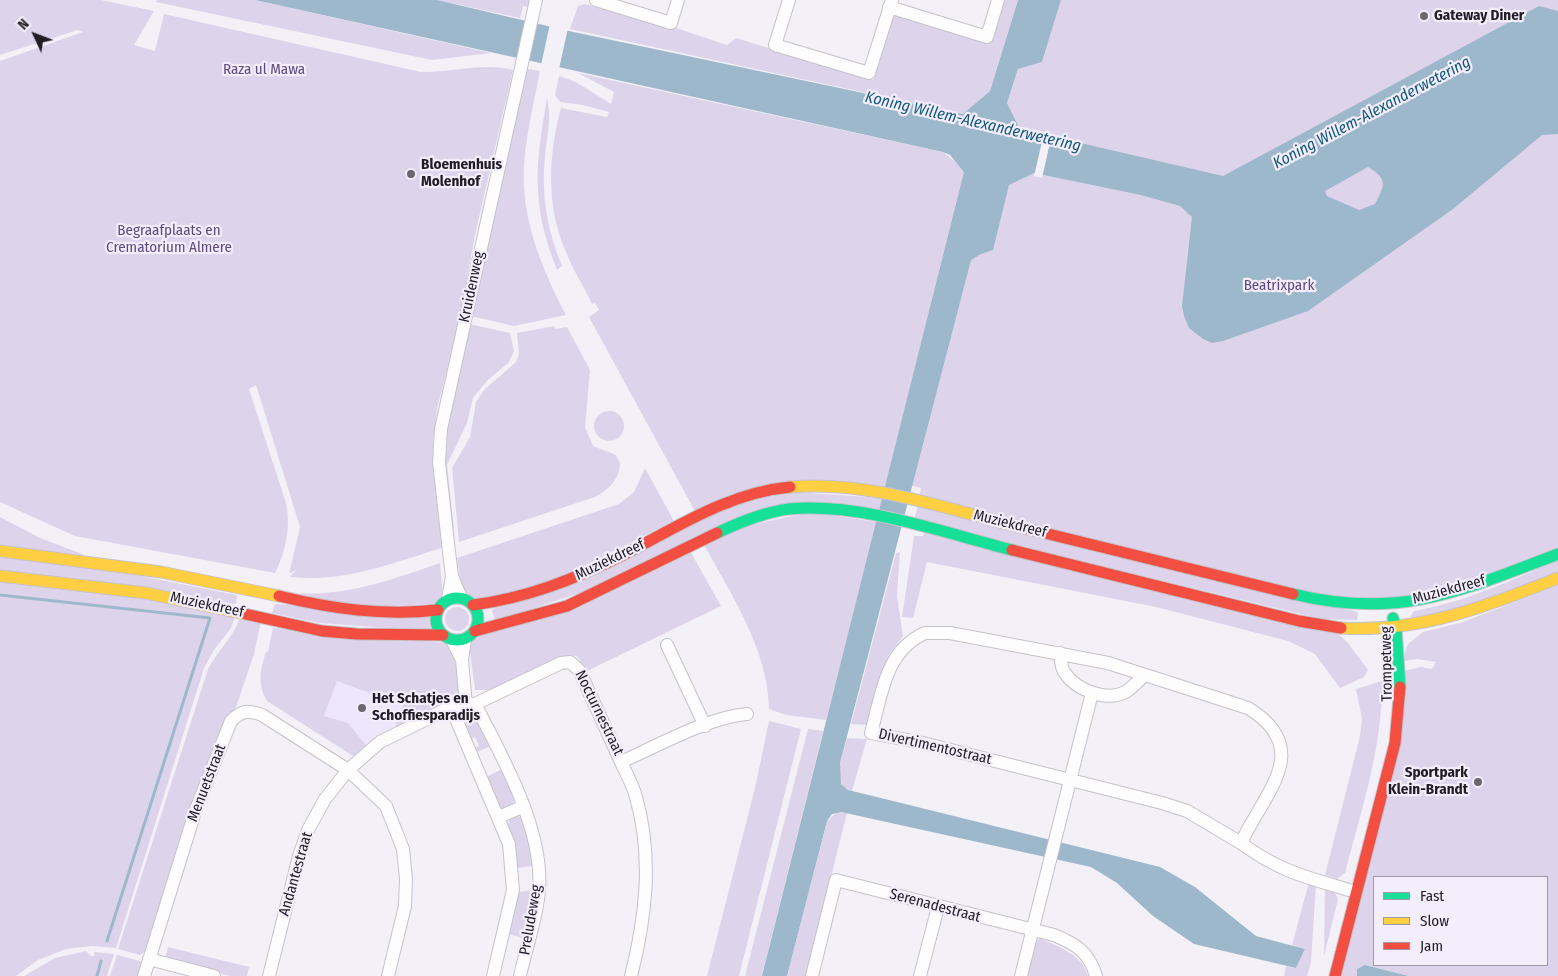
<!DOCTYPE html>
<style>
body{margin:0}
#map{position:relative;width:1558px;height:976px;overflow:hidden;background:#f4f0f8;font-family:"Fira Sans Condensed",sans-serif}
canvas{display:block}
.legend{position:absolute;left:1373px;top:876px;width:175px;height:90px;box-sizing:border-box;background:#f3edfc;border:1px solid #9f9aa6;margin:0;padding:6px 9px;list-style:none;font-size:15px;color:#201d25}
.legend li{display:flex;align-items:center;gap:10px;height:25px}
.legend b{width:25px;border:1px solid #9f9aa6}
.north{position:absolute;left:10px;top:10px;width:50px;height:50px;-webkit-text-stroke:4px #f3edfc;paint-order:stroke;rotate:313deg;font-size:14px;font-weight:700;line-height:20px;text-align:center;color:#201d25}
.north::after{content:'';display:block;margin:auto;width:18px;height:22px;background:#201d25;clip-path:polygon(50% 0,100% 100%,50% 72%,0 100%)}
</style>
<div id="map">
<canvas width="1558" height="976"></canvas>
<ul class="legend">
<li><b style="height:6px;background:#16e098"></b>Fast</li>
<li><b style="height:6px;background:#ffcf43"></b>Slow</li>
<li><b style="height:6px;background:#f24e42"></b>Jam</li>
</ul>
<div class="north">N</div>
</div>
<script>
const ctx = document.querySelector('canvas').getContext('2d');
ctx.lineJoin = 'round';
function paint(path, color) {
  ctx.fillStyle = color;
  ctx.fill(path, 'evenodd');
}
function trace(path, color, width, dash) {
  ctx.strokeStyle = color;
  ctx.lineWidth = width;
  ctx.lineCap = dash ? 'butt' : 'round';
  ctx.setLineDash(dash || []);
  ctx.stroke(path);
}
function drawText(font, color, halo, rows, align = 'center') {
  ctx.font = font + ' "Fira Sans Condensed",sans-serif';
  ctx.lineWidth = 4.5;
  ctx.setLineDash([]);
  ctx.textBaseline = 'middle';
  ctx.strokeStyle = halo;
  ctx.fillStyle = color;
  for (const [text, x, y, turn = 0] of rows) {
    ctx.save();
    ctx.translate(x, y);
    ctx.rotate((+turn || 0) * Math.PI / 180);
    ctx.textAlign = isNaN(turn) ? turn : align;
    if (halo) ctx.strokeText(text, 0, 0);
    ctx.fillText(text, 0, 0);
    ctx.restore();
  }
}
paint(new Path2D(`
 M337,680L403,705L396,720V729L366,745L348,724L324,716Z`), '#eee6fb');
paint(new Path2D(`
 M0,0H101L154,11L134,45L155,51L164,14L421,72C451,73 483,62 513,70L475,235L459,323L437,409L433,442L434,463L442,548C391,563 345,583 290,577L297,569L289,574L300,527L256,385L249,389L286,503C291,527 286,551 275,573L75,536L0,502V61L83,32L78,30L0,55Z
 M157,0H255L491,53L432,60L156,2Z
 M437,0H530L528,7L523,6L520,18Z
 M1002,0H1018L990,91L964,114L570,29L578,6L585,4L667,25L727,45L736,38L873,80L893,13L982,39Z
 M1061,0H1558V551L1406,602L1326,596L919,498L921,488L887,480L884,492L816,483L696,513L589,317L599,310L595,303L592,304C584,287 573,270 566,252C546,207 548,155 561,108L607,117L609,112L583,105L560,102L555,95L559,76L576,82L611,104L614,92L578,73L943,152L957,163L1033,133L1020,129L1007,103L1018,69L1042,62Z
 M527,69L540,71C534,102 526,134 524,166C521,219 542,269 566,315L514,326L471,316Z
 M547,98C552,119 547,135 545,156C541,195 547,230 562,266L557,270C531,204 535,167 547,98Z
 M469,324L510,333L514,351L509,362L487,381L473,398L467,423L447,465L454,529L451,528L442,447Z
 M554,326L555,329L567,327L590,370L585,427L593,446L616,455L620,463C620,479 608,490 595,497L459,542L452,468L470,437L476,402L484,390L516,362L519,354L517,333Z
 M594 426a15 15 0 1 1 30 0a15 15 0 1 1-30 0Z
 M645,468L674,521L540,588L477,599L469,596L461,585L457,558L619,504L634,492Z
 M779,491L883,498L880,513L782,508L601,586L495,621L492,610L723,507Z
 M918,505L1358,612L1357,620L1322,619L914,521Z
 M810,512L877,522L826,720L786,715L769,709C768,650 732,596 704,545L728,530Z
 M0,517L40,538L85,555L0,547Z
 M925,530L1334,630L1348,643L1368,670L1364,677L1340,688L1315,654L1288,641L1156,607L927,562L913,618L902,617L914,536H923Z
 M689,549L721,606L587,671L577,656L568,655L489,690H475L469,644L475,636Z
 M900,552L897,596L903,636L888,656L870,725L851,724L896,553Z
 M0,557L80,564L237,595L236,604L0,571Z
 M1558,560V575L1433,620L1410,617L1414,611C1464,602 1511,581 1558,560Z
 M440,563L443,596L434,604L363,607L293,593C345,597 391,580 440,563Z
 M0,579L108,590L235,617L231,628L214,650L204,668L116,948L92,946L66,949L38,960L16,976H0Z
 M1558,585V976H1409L1365,965L1357,976H1339L1377,838L1400,672L1421,667L1432,669L1436,662L1417,659L1404,661L1406,648L1409,643L1423,632L1463,622ZM1374,877H1547V965H1374Z
 M275,604L429,616L431,631L320,623L272,613Z
 M445 619a12 12 0 1 1 24 0a12 12 0 1 1-24 0Z
 M240,617L261,622L254,654L235,710L146,951L140,955L118,949L208,669C217,651 234,637 240,617Z
 M273,628L446,643L450,647C453,659 461,675 459,688C458,706 412,721 396,729V720L403,705L337,681L324,716L348,723L366,745L353,756L267,701C257,684 260,669 266,652L268,651Z
 M1382,681C1383,746 1361,811 1345,873L1337,879L1325,875L1360,736L1362,719L1356,689Z
 M476,717L491,746L475,753L473,749L479,746L475,737L469,740L463,724Z
 M769,721L801,729L739,976H707L755,788Z
 M808,729L823,731L762,976H745Z
 M847,738L867,739L852,791C829,785 843,754 847,738Z
 M502,769L514,798L513,805L504,809L500,807L486,777Z
 M837,812L847,813L806,976H787L827,821Z
 M517,815C531,824 532,850 533,866L516,868L508,825L510,818Z
 M1309,882L1316,884L1311,962L1307,976H1284L1286,966L1296,968L1305,949L1292,945Z
 M1325,887L1335,893L1338,899L1324,956Z
 M535,890L524,938L508,934L517,892Z
 M1040,938C1058,947 1082,954 1088,976H1026L1034,944Z
 M168,947L249,967L247,976H230L165,959Z
 M86,951L91,956H94V952L114,954L107,976H24L55,958Z
 M117,955L140,961L142,964L138,976H110Z`), '#ddd4eb');
paint(new Path2D(`
 M255,0H437L569,31L963,114L990,91L1018,0H1061L1042,62L1018,69L1007,103L1020,129L1223,176L1539,6L1558,11V134L1542,135L1453,209L1308,311L1223,341L1212,343L1203,339L1189,328L1184,316L1182,306L1192,217L1180,206L1141,195L1034,173L1009,185L993,250L981,254L971,260L840,763L841,784L848,790L885,799L1160,867L1195,887L1256,936L1305,949L1296,968L1194,944L1153,916L1117,883L1091,867L841,812L832,814L827,821L787,976H762L964,172L950,155L943,152ZM1368,167C1388,179 1385,185 1375,204L1359,210L1327,196L1325,191Z
 M1365,965L1409,976H1357V969Z`), '#9db8cb');
paint(new Path2D(`
 M550,24L568,28L559,69L541,65Z
 M1044,133L1052,134L1042,178L1034,176Z`), '#f4f0f8');
trace(new Path2D(`
 M0,595L210,618L107,941
 M97,976L101,961`), '#9db8cb', 3);
const street = new Path2D(`
 M596,0L671,23L678,0
 M789,0L775,45L869,73L892,0
 M889,7L987,37L998,0
 M461,598L452,576L449,552L439,462L441,429L536,0
 M448,599L452,576
 M925,633H950L1108,663L1248,708C1315,749 1264,793 1241,843L1187,811L1162,803L923,743L871,733C882,694 885,651 925,633Z
 M465,639L462,660L466,705
 M452,640L462,660
 M667,645L705,726
 M1060,653C1061,659 1061,667 1064,672C1076,690 1107,703 1127,691C1133,687 1139,680 1145,675
 M475,704C502,756 544,830 539,890C537,918 526,948 520,976
 M451,707L509,844L513,890L493,976
 M621,762C626,773 633,785 636,797C653,857 646,917 631,976
 M499,817L524,806
 M1241,843C1281,873 1310,878 1356,892
 M149,959L214,976
 M144,976L196,809L231,721C242,710 248,710 262,715L348,770L386,806L403,849L406,879L405,906L388,976
 M269,976L299,856L308,830L325,799L348,770L380,742L451,707L475,704L561,663L570,662L579,670L621,762C657,746 709,717 747,714
 M812,976L836,880L1054,935C1076,944 1089,952 1096,976
 M920,976L938,907
 M1021,976L1092,693`);
const fast = new Path2D(`
 M717,533C740,522 764,512 789,509C859,502 945,533 1012,550
 M1293,594C1399,620 1461,591 1558,554
 M436 619a21 21 0 1 1 42 0a21 21 0 1 1-42 0Z
 M1393,618L1396,628L1400,687`);
const slow = new Path2D(`
 M790,487C866,480 943,508 1016,526
 M0,551L161,572L279,596
 M0,576L146,593L245,614
 M1341,628C1418,633 1488,606 1558,578`);
const jam = new Path2D(`
 M1016,526L1293,594
 M1012,550L1299,621L1341,628
 M279,596C333,609 383,616 438,610
 M473,605C526,598 573,580 621,556C676,528 727,493 790,487
 M245,614L322,631L357,634L443,635
 M475,631L567,606L717,533
 M1335,976L1395,743L1400,687`);
trace(street, '#c5c2ca', 14);
trace(fast, '#c5c2ca', 13);
trace(slow, '#c5c2ca', 13);
trace(jam, '#c5c2ca', 13);
trace(street, '#fdfdfe', 12);
trace(fast, '#16e098', 11);
trace(slow, '#ffcf43', 11);
trace(jam, '#f24e42', 11);
for (const [x, y, r, color] of [
 [1424,16,5,"#6a676f"],
 [411,174,5,"#6a676f"],
 [362,708,5,"#6a676f"],
 [1478,782,5,"#6a676f"]
]) {
  const dot = new Path2D();
  dot.arc(x, y, r, 0, 2 * Math.PI);
  ctx.fillStyle = color;
  ctx.fill(dot);
  trace(dot, '#f3edfc', 2);
}
drawText('bold 15px', '#201d25', '#f3edfc', [
 ["Gateway Diner",1434,16],
 ["Bloemenhuis",421,165],
 ["Molenhof",421,182],
 ["Het Schatjes en",372,699],
 ["Schoffiesparadijs",372,716],
 ["Sportpark",1468,773,"right"],
 ["Klein-Brandt",1468,790,"right"]
], 'left');
drawText('15px', '#5f4a7e', '#f3edfc', [
 ["Raza ul Mawa",264,70],
 ["Begraafplaats en",169,231],
 ["Crematorium Almere",169,248],
 ["Beatrixpark",1279,286]
]);
drawText('15px', '#201d25', '#f3edfc', [
 ["Kruidenweg",472,287,-78],
 ["Muziekdreef",1010,524,14],
 ["Muziekdreef",610,560,-26],
 ["Muziekdreef",1449,590,-15],
 ["Muziekdreef",207,605,12],
 ["Trompetweg",1387,664,-91],
 ["Nocturnestraat",599,713,64],
 ["Divertimentostraat",935,747,13],
 ["Menuetstraat",207,783,-69],
 ["Andantestraat",296,874,-74],
 ["Serenadestraat",935,906,15],
 ["Preludeweg",531,920,-80]
]);
drawText('italic 16px', '#125a7c', '#f3edfc', [
 ["Koning Willem-Alexanderwetering",1372,113,-28],
 ["Koning Willem-Alexanderwetering",973,122,13]
]);
</script>
